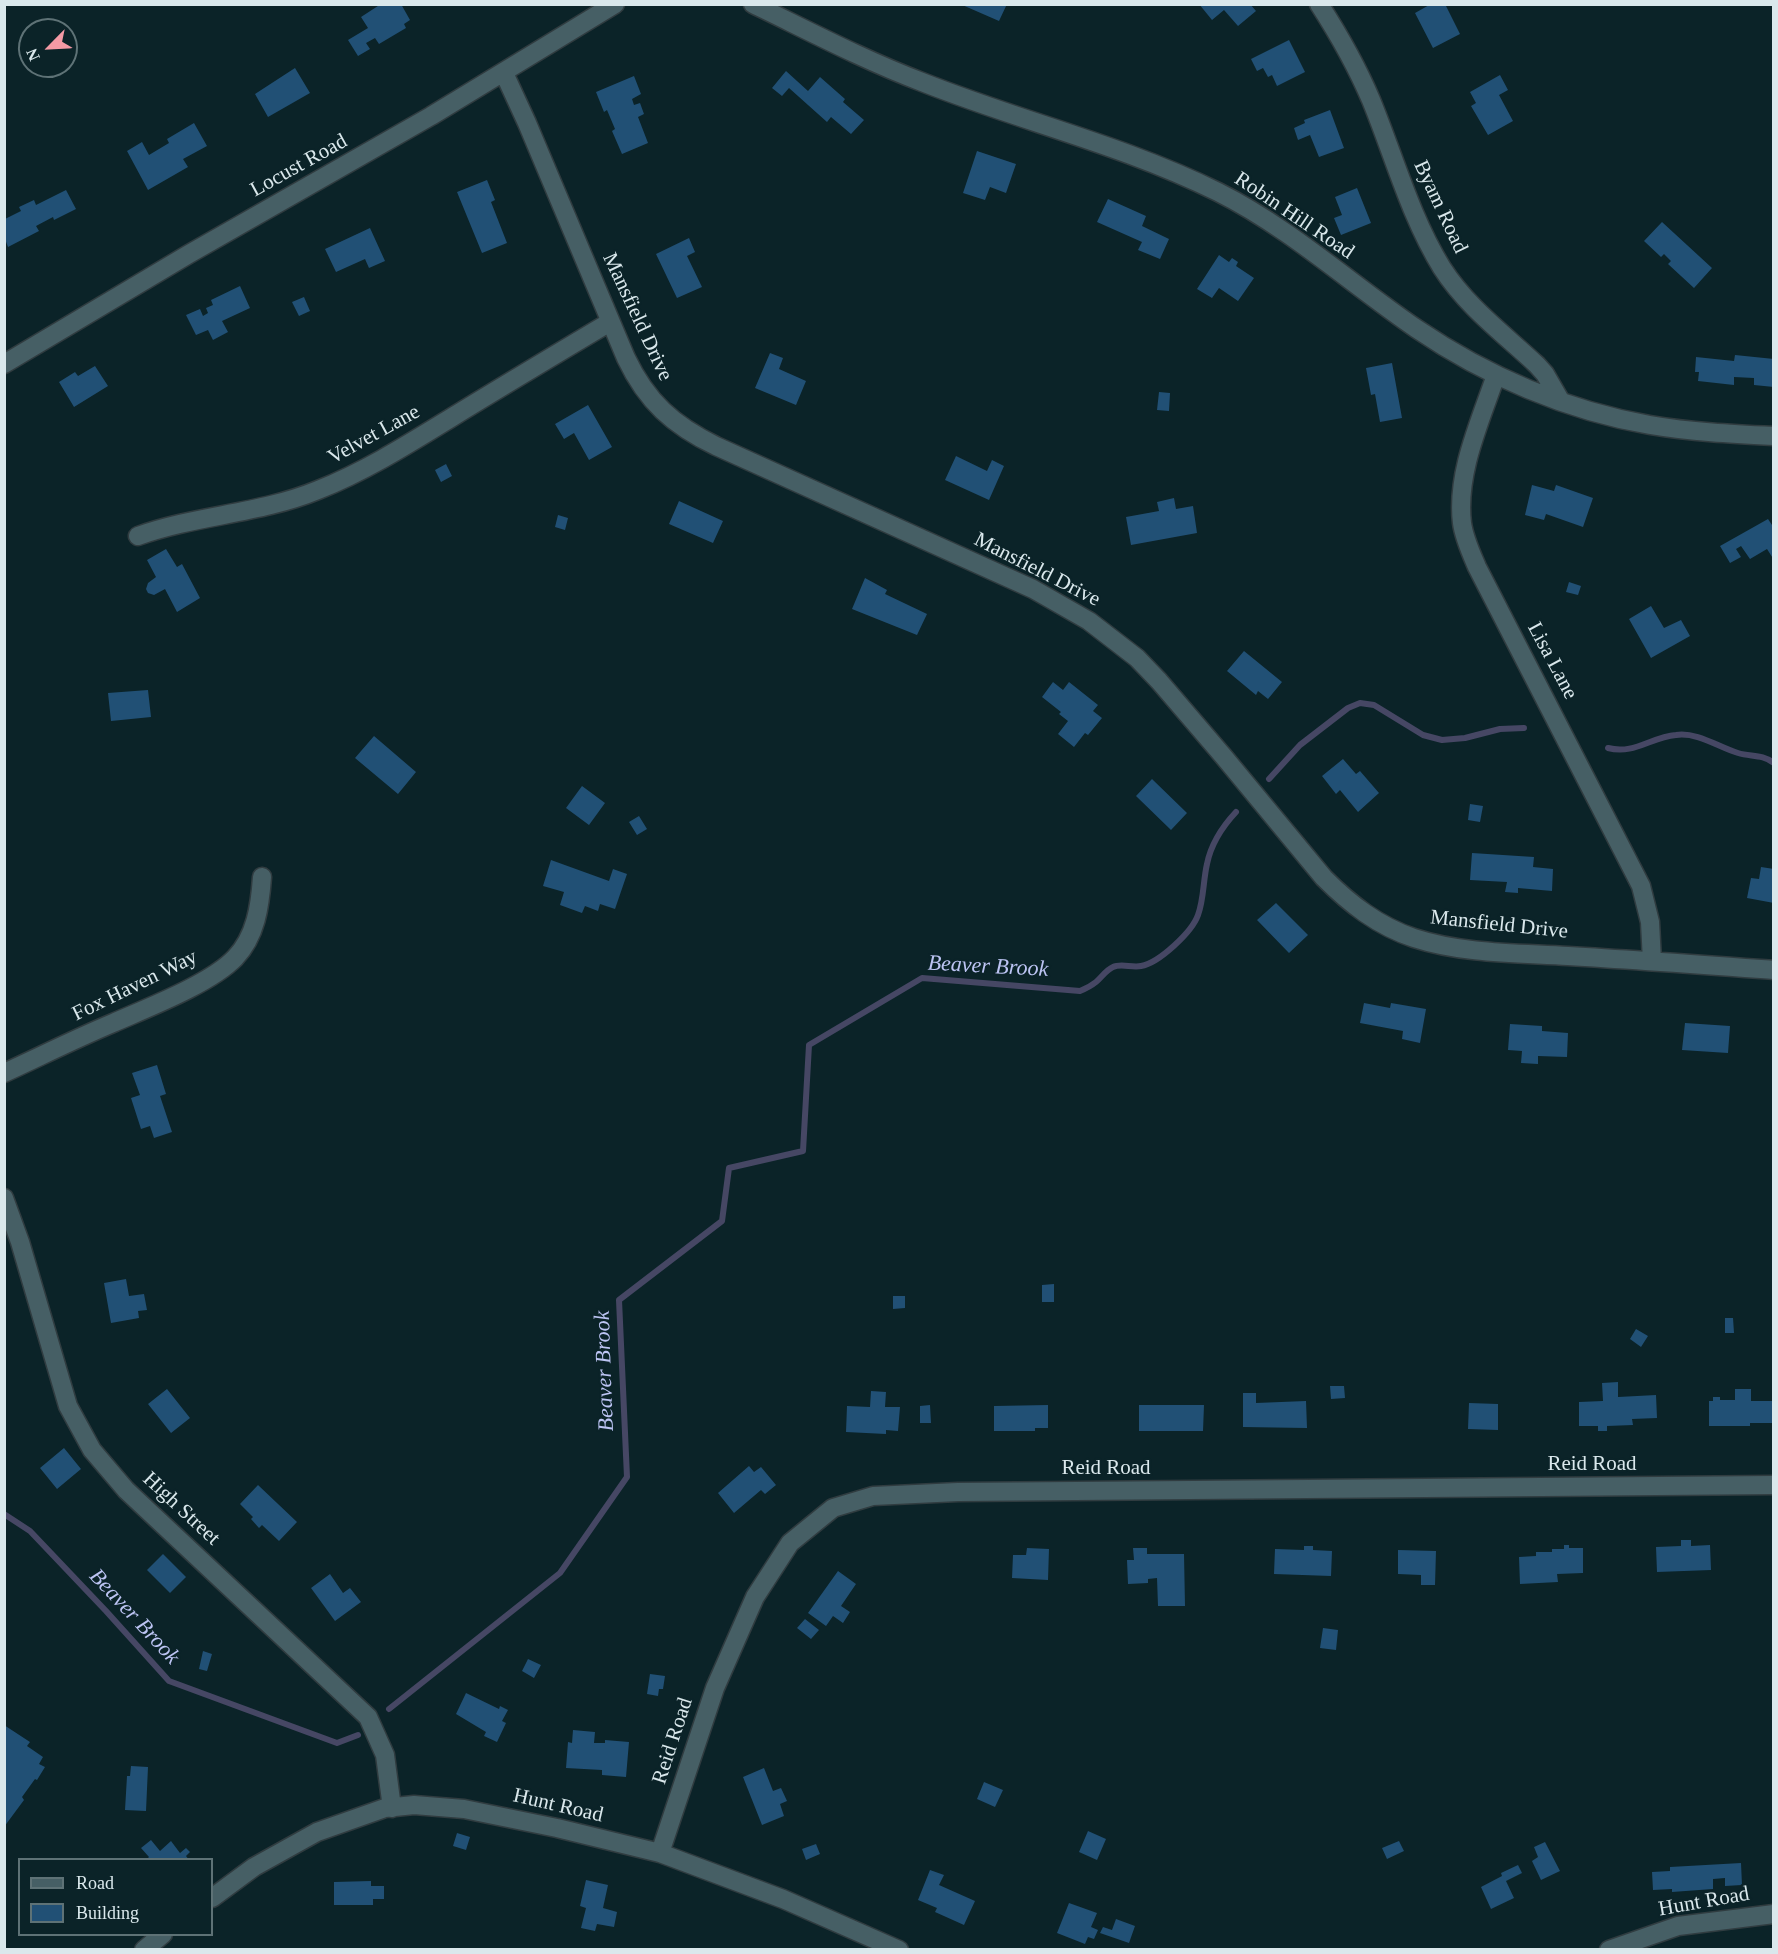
<!DOCTYPE html>
<style>
body{margin:0}
#map{position:relative;width:1778px;height:1954px;overflow:hidden;background:#0b2328;font-family:Georgia,serif}
canvas{display:block}
.frame{position:absolute;inset:0;border:6px solid #dae8ec;pointer-events:none}
.legend{position:absolute;left:18px;top:1858px;width:195px;height:78px;box-sizing:border-box;background:#0b2328;border:2px solid #5e7276;margin:0;padding:8px 10px;list-style:none;font-size:18px;color:#dae8ec}
.legend li{display:flex;align-items:center;gap:12px;height:30px}
.legend b{width:30px;border:2px solid #5e7276}
.north{position:absolute;left:18px;top:18px;width:60px;height:60px;box-sizing:border-box;background:#0b2328;border:2px solid #5e7276;border-radius:50%;rotate:246deg;font-size:16px;font-weight:700;line-height:24px;text-align:center;color:#dae8ec}
.north::after{content:'';display:block;margin:auto;width:21px;height:27px;background:#f49aa5;clip-path:polygon(50% 0,100% 100%,50% 72%,0 100%)}
</style>
<div id="map">
<canvas width="1778" height="1954"></canvas>
<div class="frame"></div>
<ul class="legend">
<li><b style="height:8px;background:#465f65"></b>Road</li>
<li><b style="height:16px;background:#215075"></b>Building</li>
</ul>
<div class="north">N</div>
</div>
<script>
const ctx = document.querySelector('canvas').getContext('2d');
ctx.lineJoin = 'round';
function trace(path, color, width, dash) {
  ctx.strokeStyle = color;
  ctx.lineWidth = width;
  ctx.lineCap = dash ? 'butt' : 'round';
  ctx.setLineDash(dash || []);
  ctx.stroke(path);
}
function paint(path, color) {
  ctx.fillStyle = color;
  ctx.fill(path, 'evenodd');
}
function drawText(font, color, halo, rows, align = 'center') {
  ctx.font = font + ' Georgia,serif';
  ctx.lineWidth = 4.5;
  ctx.setLineDash([]);
  ctx.textBaseline = 'middle';
  ctx.strokeStyle = halo;
  ctx.fillStyle = color;
  for (const [text, x, y, turn = 0] of rows) {
    ctx.save();
    ctx.translate(x, y);
    ctx.rotate((+turn || 0) * Math.PI / 180);
    ctx.textAlign = isNaN(turn) ? turn : align;
    if (halo) ctx.strokeText(text, 0, 0);
    ctx.fillText(text, 0, 0);
    ctx.restore();
  }
}
trace(new Path2D(`
 M1608,748C1634,755 1651,737 1676,735C1698,732 1718,747 1738,753C1751,757 1762,754 1774,763
 M1269,779L1300,745L1348,708L1360,703L1374,705L1423,735L1442,740L1465,738L1500,729L1524,728
 M4,1514L30,1531L106,1611L169,1681L337,1743L358,1735
 M389,1709L560,1573L627,1477L619,1300L722,1221L729,1168L803,1151L809,1045L922,978L1080,991C1085,989 1091,986 1096,982C1102,977 1106,970 1113,967C1121,963 1132,968 1141,966C1159,963 1192,932 1198,915C1204,899 1203,881 1207,864C1211,844 1222,827 1236,812`), '#464764', 6);
paint(new Path2D(`
 M381,4H401L410,20L404,24L406,28L379,44L375,38L366,43L370,49L358,56L348,40L368,28L361,17Z
 M960,4H1007L999,21Z
 M1199,4H1250L1256,11L1238,26L1224,10L1212,20Z
 M1431,4H1445L1460,34L1433,48L1415,13Z
 M1289,40L1305,72L1277,86L1272,75L1268,77L1263,68L1257,71L1251,59Z
 M295,68L310,93L268,117L255,94Z
 M786,71L808,91L820,77L845,99L843,102L864,120L851,134L831,117L827,122L789,88L782,96L772,88Z
 M1500,75L1508,90L1499,95L1513,121L1488,135L1471,106L1476,103L1470,92Z
 M634,76L641,94L632,99L634,105L640,103L644,114L638,117L648,143L622,154L612,131L615,129L607,110L604,112L596,92Z
 M1330,110L1344,148L1319,157L1310,135L1298,140L1294,128L1305,123L1304,120Z
 M194,123L207,146L183,159L188,167L148,190L127,151L142,142L149,155L169,143L167,139Z
 M977,151L1016,164L1006,193L990,187L985,200L963,193Z
 M487,180L495,200L491,202L507,243L482,253L457,192Z
 M1357,188L1371,223L1341,235L1334,218L1342,215L1335,197Z
 M66,190L76,209L54,220L53,217L36,226L39,231L8,247L5,239V219L21,211L19,207L34,200L36,205Z
 M1108,199L1146,216L1142,226L1169,239L1160,259L1138,250L1142,242L1097,222Z
 M1662,222L1712,268L1694,288L1668,264L1671,261L1664,254L1661,257L1644,241Z
 M370,228L385,261L369,268L365,259L336,272L325,249Z
 M689,238L695,252L687,256L702,287L677,298L656,254Z
 M1219,255L1229,262L1232,258L1238,262L1236,266L1254,278L1238,301L1219,288L1212,298L1197,289Z
 M240,286L250,308L222,321L228,332L213,340L208,330L196,335L186,315L200,309L203,316L208,313L206,308L213,305L211,300Z
 M304,297L310,311L299,316L292,302Z
 M770,353L783,358L779,369L806,381L796,405L755,388Z
 M1735,355L1774,359V387L1754,385V378L1734,377V385L1698,381L1699,372H1695L1696,357L1734,361Z
 M1392,363L1402,418L1380,422L1375,394L1371,395L1366,368Z
 M95,366L108,386L74,407L59,382L75,372L78,376Z
 M1159,392L1170,393L1169,411L1157,410Z
 M588,405L612,447L589,460L574,433L564,439L555,424Z
 M956,456L987,471L992,460L1004,466L989,500L945,480Z
 M446,464L452,476L441,482L435,470Z
 M1532,485L1554,491L1556,485L1593,498L1583,527L1546,514L1544,520L1525,515Z
 M1174,498L1176,509L1193,506L1197,533L1131,545L1126,517L1159,511L1157,502Z
 M679,501L723,521L713,543L669,524Z
 M558,515L568,518L565,530L555,527Z
 M1768,519L1774,528V560L1767,549L1750,559L1741,546L1736,549L1741,557L1730,563L1720,546Z
 M166,549L177,567L182,564L200,598L177,612L165,589L154,595L148,593L146,589L148,583L156,577L147,560Z
 M865,578L887,590L885,594L927,614L917,635L852,609Z
 M1569,582L1581,586L1578,595L1566,592Z
 M1651,606L1664,628L1681,620L1690,636L1651,658L1629,619Z
 M1244,651L1282,682L1268,699L1258,691L1256,695L1227,671Z
 M1053,682L1063,690L1069,682L1098,705L1093,711L1102,718L1088,735L1085,733L1074,747L1058,734L1068,721L1059,714L1061,712L1042,697Z
 M148,690L151,717L111,721L108,693Z
 M374,736L416,772L398,794L355,758Z
 M1343,759L1356,774L1360,771L1379,793L1358,812L1340,790L1336,794L1322,776Z
 M1152,779L1187,813L1171,830L1136,796Z
 M582,786L605,803L589,825L566,808Z
 M1470,804L1483,806L1480,822L1468,820Z
 M639,816L647,829L637,835L629,822Z
 M1472,853L1534,857L1533,867L1553,869L1552,891L1518,888V893L1505,892L1507,882L1470,880Z
 M551,860L609,881L613,869L627,874L615,909L600,904L598,911L585,906L582,913L560,905L564,892L543,886Z
 M1761,867L1774,869V903L1747,898L1751,878L1759,879Z
 M1276,903L1308,935L1289,953L1257,920Z
 M1364,1003L1390,1008L1391,1003L1426,1009L1420,1043L1402,1039L1403,1031L1360,1023Z
 M1685,1023L1730,1026L1728,1053L1682,1050Z
 M1510,1024L1542,1026V1031L1568,1033L1567,1057L1538,1056V1064L1521,1063L1522,1051L1508,1050Z
 M157,1065L166,1094L160,1096L172,1132L154,1138L150,1126L141,1129L131,1098L140,1095L132,1073Z
 M126,1279L129,1296L144,1294L147,1310L138,1311L139,1318L111,1323L104,1283Z
 M1054,1284V1302H1042V1285Z
 M893,1296H905V1308L893,1309Z
 M1725,1318H1733L1734,1333H1725Z
 M1636,1329L1648,1336L1641,1347L1630,1339Z
 M1618,1382V1397L1656,1395L1657,1418L1632,1419L1633,1425L1607,1426V1431H1598V1426H1579V1402L1603,1401L1602,1383Z
 M1330,1386H1344L1345,1398L1331,1399Z
 M167,1389L190,1418L171,1433L148,1404Z
 M1735,1389H1751V1401H1774V1423H1750V1426H1709V1401H1713V1397H1720V1400H1735Z
 M871,1391L886,1392L885,1407H900L898,1431L886,1430V1434L846,1432L847,1406L870,1407Z
 M1243,1393H1256V1403L1306,1401L1307,1428L1243,1427Z
 M1469,1403L1498,1404V1430L1468,1429Z
 M930,1405L931,1423H920V1406Z
 M1048,1405V1428H1035V1431H994V1406Z
 M1139,1405H1204L1203,1431H1139Z
 M64,1448L81,1469L57,1489L40,1468Z
 M749,1466L754,1472L761,1467L776,1485L765,1494L761,1490L734,1513L718,1493Z
 M258,1485L297,1522L279,1541L262,1525L259,1528L251,1519L253,1517L240,1504Z
 M1681,1540H1691V1546L1710,1545L1711,1570L1657,1572L1656,1547L1681,1546Z
 M1564,1545H1569V1548H1583V1573L1557,1574L1558,1582L1520,1584L1519,1557L1536,1556V1552H1552V1549H1564Z
 M1304,1546H1313V1550L1332,1551L1331,1576L1274,1574L1275,1549L1304,1550Z
 M1027,1548L1049,1549L1048,1580L1012,1578L1013,1555H1026Z
 M1133,1548H1147V1554H1184L1185,1606H1158L1157,1578L1148,1579V1583L1128,1584L1127,1560H1134Z
 M1398,1550L1436,1551L1435,1585H1421V1575L1398,1574Z
 M163,1554L186,1577L170,1593L147,1570Z
 M838,1571L856,1584L841,1606L850,1612L843,1623L833,1616L826,1626L808,1613Z
 M330,1574L343,1593L350,1588L361,1602L335,1621L311,1588Z
 M805,1619L819,1630L811,1639L797,1628Z
 M1323,1628L1338,1630L1336,1650L1320,1648Z
 M203,1651L212,1654L207,1671L199,1669Z
 M528,1659L541,1665L534,1678L522,1671Z
 M650,1674L665,1676L663,1689H659L658,1696L647,1694Z
 M466,1693L499,1709L500,1706L508,1710L502,1721L506,1723L497,1742L484,1736L486,1732L456,1714Z
 M4,1725L30,1742L27,1746L43,1757L39,1764L45,1767L37,1780L35,1779L22,1797L24,1800L4,1827Z
 M573,1730L595,1732L594,1743H605V1740L629,1742L626,1777L602,1775V1770L566,1768L568,1742L572,1743Z
 M131,1766L148,1767L146,1811L125,1810L127,1776H130Z
 M764,1768L773,1791L781,1788L787,1801L780,1804L784,1816L762,1825L743,1777Z
 M984,1782L1003,1790L995,1807L977,1799Z
 M1088,1831L1106,1839L1097,1860L1079,1852Z
 M457,1833L470,1837L466,1850L453,1846Z
 M151,1840L160,1851L171,1841L180,1853L186,1848L190,1852L186,1856L189,1860H146L149,1857L141,1848Z
 M1399,1841L1404,1851L1387,1859L1382,1848Z
 M1545,1842L1560,1871L1541,1880L1532,1861L1538,1857L1534,1847Z
 M816,1844L820,1854L806,1860L802,1849Z
 M1741,1863L1742,1885L1725,1886V1878L1713,1879V1889L1672,1892V1889L1653,1890L1652,1872L1670,1871V1867Z
 M1518,1865L1522,1873L1506,1881L1514,1898L1491,1909L1481,1887L1502,1876L1501,1873Z
 M930,1870L944,1875L939,1885L975,1901L964,1925L935,1912L937,1908L918,1900Z
 M586,1880L608,1885L603,1908L617,1912L614,1927L597,1924L595,1931L581,1928L586,1908L580,1906Z
 M371,1881V1886H384V1899H373V1905H334V1882Z
 M1069,1903L1097,1913L1091,1927L1098,1930L1094,1939L1088,1937L1085,1944L1057,1933Z
 M1116,1919L1135,1926L1129,1943L1100,1933L1103,1927L1112,1930Z`), '#215075');
const minor = new Path2D(`
 M753,4C809,31 864,60 922,82C1020,121 1123,145 1218,192C1290,228 1351,284 1417,329C1486,376 1568,411 1650,425C1691,432 1732,434 1774,436
 M1319,4C1339,35 1357,67 1371,100C1394,156 1410,216 1442,268C1467,307 1504,334 1537,365L1545,374L1560,400
 M504,73L527,123L626,358C647,402 673,425 716,446L1033,589L1089,621L1137,658L1159,681L1224,757L1324,878C1350,904 1378,926 1414,938C1463,954 1518,953 1568,956C1637,960 1705,965 1774,970
 M4,364L189,254L431,116L615,4
 M1496,375C1480,422 1456,473 1462,523C1464,538 1471,553 1477,567L1641,886L1650,922L1652,961
 M138,536C196,515 260,514 318,490C366,471 410,443 454,416C506,384 558,353 610,322
 M4,1073C41,1056 77,1038 113,1023C147,1008 210,984 235,958C256,936 260,906 262,877
 M4,1198L20,1242L68,1406L92,1450L126,1490L368,1717L385,1755L392,1808
 M660,1853L715,1688L755,1597L790,1543L833,1508L873,1496L958,1492L1774,1485
 M212,1898L254,1867L317,1832L385,1808L414,1805L464,1809L557,1828L660,1853L783,1899L899,1950
 M144,1950L163,1934
 M1609,1950L1678,1926L1774,1914`);
trace(minor, '#303c40', 21);
trace(minor, '#465f65', 18);
drawText('21px', '#dae8ec', '#0b2328', [
 ["Locust Road",299,166,-29],
 ["Byam Road",1440,207,65],
 ["Robin Hill Road",1294,216,34],
 ["Mansfield Drive",637,317,65],
 ["Velvet Lane",374,435,-29],
 ["Mansfield Drive",1037,570,27],
 ["Lisa Lane",1552,661,62],
 ["Mansfield Drive",1499,925,6],
 ["Fox Haven Way",135,986,-26],
 ["Reid Road",1592,1464],
 ["Reid Road",1106,1468],
 ["High Street",181,1509,43],
 ["Reid Road",673,1741,-72],
 ["Hunt Road",558,1806,13],
 ["Hunt Road",1704,1902,-10]
]);
drawText('italic 22px', '#bcc4f3', '#0b2328', [
 ["Beaver Brook",988,967,3],
 ["Beaver Brook",605,1371,-92],
 ["Beaver Brook",134,1617,47]
]);
</script>
